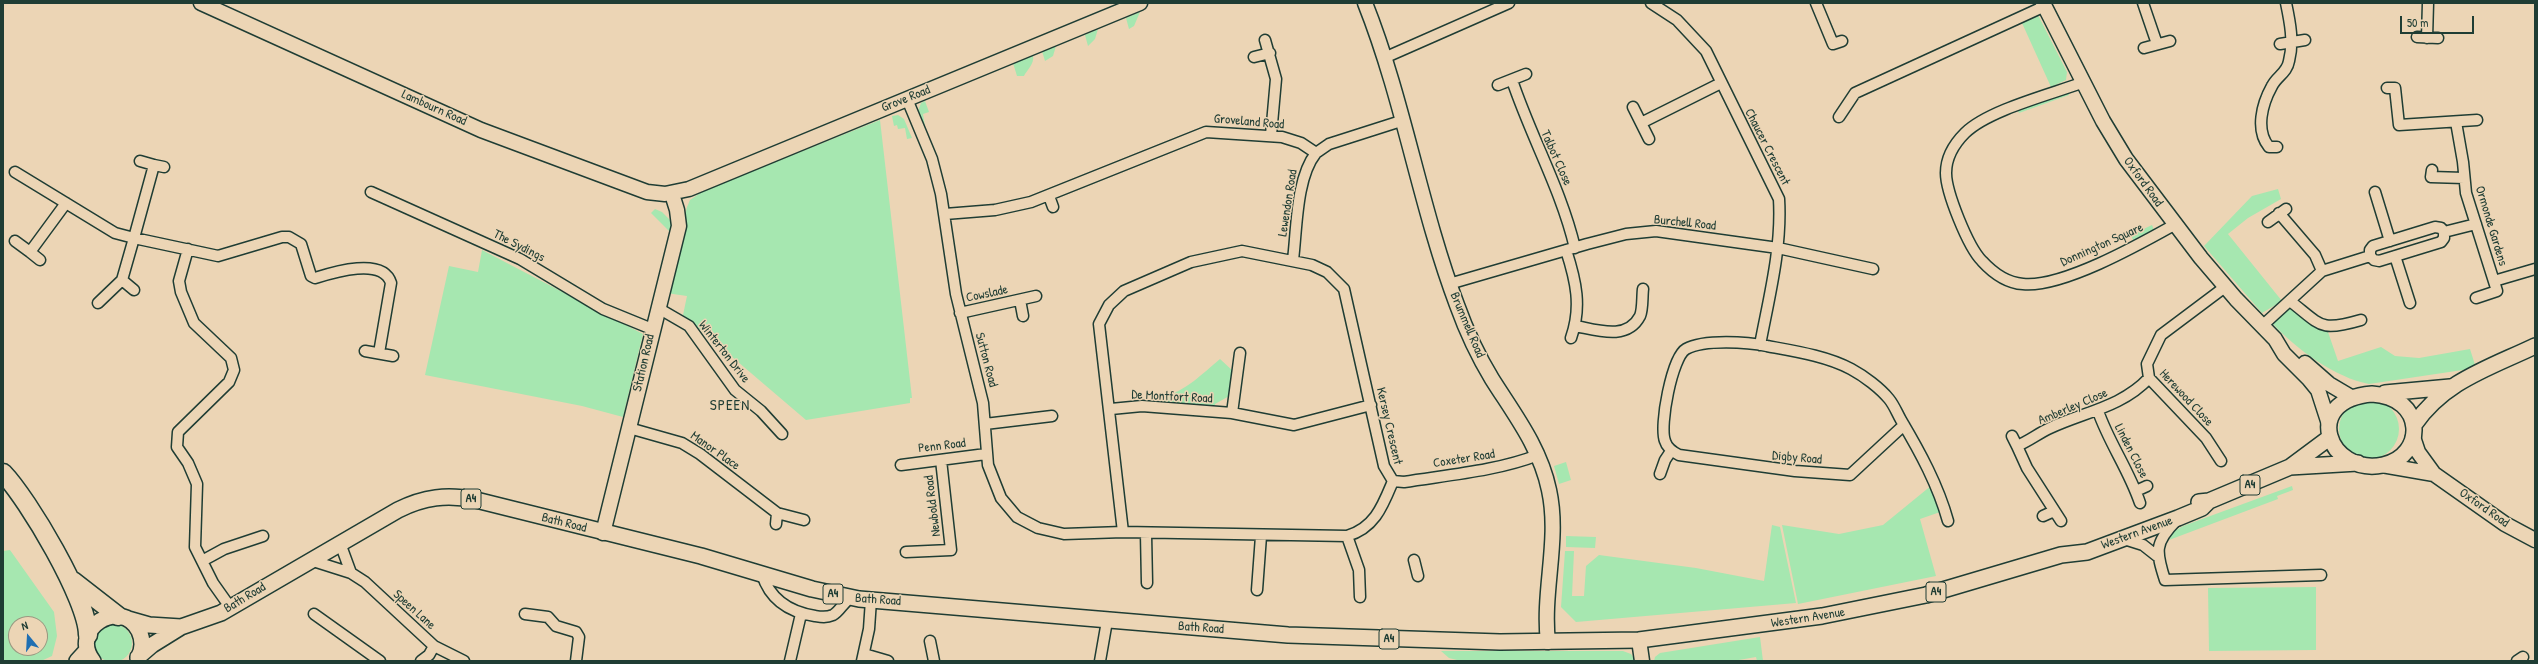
<!DOCTYPE html>
<style>
body{margin:0}
#map{position:relative;width:2538px;height:664px;overflow:hidden;background:#ecd5b5;font-family:"Patrick Hand",sans-serif}
canvas{display:block}
.frame{position:absolute;inset:0;border:4px solid #1f3d34;pointer-events:none}
.north{position:absolute;left:8px;top:616px;width:40px;height:40px;box-sizing:border-box;background:#ecd5b5;border:1px solid #9a9881;border-radius:50%;rotate:342deg;font-size:11px;font-weight:700;line-height:16px;text-align:center;color:#1f3d34}
.north::after{content:'';display:block;margin:auto;width:14px;height:18px;background:#1f6fb2;clip-path:polygon(50% 0,100% 100%,50% 72%,0 100%)}
.scale{position:absolute;left:2400px;top:16px;width:74px;height:18px;box-sizing:border-box;border:2px solid #1f3d34;border-top:0;padding-left:5px;font-size:12px;line-height:14px;white-space:nowrap;color:#1f3d34;-webkit-text-stroke:3px #ecd5b5;paint-order:stroke}
</style>
<div id="map">
<canvas width="2538" height="664"></canvas>
<div class="frame"></div>
<div class="north">N</div>
<div class="scale">50 m</div>
</div>
<script>
const ctx = document.querySelector('canvas').getContext('2d');
ctx.lineJoin = 'round';
function paint(path, color) {
  ctx.fillStyle = color;
  ctx.fill(path, 'evenodd');
}
function trace(path, color, width, dash) {
  ctx.strokeStyle = color;
  ctx.lineWidth = width;
  ctx.lineCap = dash ? 'butt' : 'round';
  ctx.setLineDash(dash || []);
  ctx.stroke(path);
}
function drawText(font, color, halo, rows, align = 'center') {
  ctx.font = font + ' "Patrick Hand",sans-serif';
  ctx.lineWidth = 3;
  ctx.setLineDash([]);
  ctx.textBaseline = 'middle';
  ctx.strokeStyle = halo;
  ctx.fillStyle = color;
  for (const [text, x, y, turn = 0] of rows) {
    ctx.save();
    ctx.translate(x, y);
    ctx.rotate((+turn || 0) * Math.PI / 180);
    ctx.textAlign = isNaN(turn) ? turn : align;
    if (halo) ctx.strokeText(text, 0, 0);
    ctx.fillText(text, 0, 0);
    ctx.restore();
  }
}
paint(new Path2D(`
 M1140,12L1134,26L1129,29L1126,18Z
 M2038,15L2067,72L2066,80L2051,87L2022,23Z
 M1098,29L1095,39L1088,46L1085,35Z
 M1056,46L1053,56L1045,61L1042,51Z
 M1033,55C1035,64 1026,71 1024,76H1017L1013,63Z
 M2068,91L2069,95L2019,113L2017,109Z
 M925,101L929,112L923,114L926,133L918,111L921,103Z
 M898,115L904,119L912,138L907,139L905,128L898,129L897,125L894,126L892,116Z
 M880,120L912,398H910V403L806,420L683,315L687,296L666,293L687,207L690,200L703,191Z
 M2278,189L2281,199L2248,218L2228,234L2282,301L2262,313L2204,246L2252,196Z
 M655,209L662,212L675,225L673,235L651,213Z
 M2152,225L2154,230L2133,240L2131,235Z
 M482,250L643,334L623,417L582,406L425,375L449,266L478,272Z
 M2289,303L2328,332L2338,361L2381,347L2395,356L2419,358L2470,349L2476,368L2369,384C2336,378 2296,349 2273,324L2279,318L2277,315Z
 M1220,359L1234,372L1231,395L1215,404V409L1159,401L1162,397C1185,392 1203,373 1220,359Z
 M2339 429a30 30 0 1 1 60 0a30 30 0 1 1-60 0Z
 M1566,462L1571,480L1559,484L1554,466Z
 M1932,485L1943,511L1920,519L1936,576L1798,604L1782,525L1839,534L1883,525Z
 M2292,486L2293,490L2277,496L2278,499L2169,540L2173,532L2183,526Z
 M1772,525L1780,527L1796,603L1576,622L1561,607L1565,551H1574L1572,596H1584L1586,566L1599,555L1696,568L1764,581Z
 M1566,536L1596,537L1595,548L1566,547Z
 M10,550L54,612L57,636L52,656L41,661H3V551ZM16,624H40V648H16Z
 M2316,587V650L2209,651L2208,588Z
 M94 643a19 19 0 1 1 38 0a19 19 0 1 1-38 0Z
 M1760,637L1763,661H1757L1756,657L1733,661H1654L1655,657L1660,653Z
 M1441,651H1623L1631,654L1636,661H1461L1449,658Z`), '#a6e7b0');
const street = new Path2D(`
 M1651,3L1677,20L1706,51L1779,199C1782,248 1769,297 1760,345
 M1816,3L1833,44L1842,41
 M2143,3L2157,44
 M2417,37L2438,38
 M2427,38L2428,3
 M1265,40L1276,79L1271,135
 M2280,44L2305,40
 M2144,48L2170,41
 M1254,57L1270,53
 M1384,58L1509,3
 M1512,80C1531,137 1561,189 1575,248
 M2084,82C2052,94 1988,110 1965,133C1955,143 1946,157 1946,173C1946,192 1968,247 1982,261C1993,273 2007,283 2023,284C2062,288 2140,244 2174,225
 M1498,85L1526,74
 M2387,88H2395L2399,125L2477,120
 M907,99L932,159L941,194L956,294L983,403L988,465L1001,498L1017,517L1038,528L1064,534L1123,532L1347,536C1375,528 1383,505 1393,481
 M1633,107L1649,139
 M1839,117L1855,93L2045,6
 M2456,122L2463,162L2466,193L2497,291L2476,298
 M1641,123L1721,83
 M2277,147H2269C2255,130 2262,104 2272,86C2277,76 2287,73 2289,61C2294,42 2290,22 2286,3
 M140,161L154,165L134,238L218,256L282,237H289L301,244L311,276L315,278C334,272 383,257 391,283L379,353
 M154,165L164,167
 M2432,170L2431,177L2464,178
 M15,172L115,233L134,238L122,280L98,303
 M371,192L520,259L603,309L652,329
 M2375,192L2390,241
 M1049,196L1053,207
 M2279,213L2315,255L2322,271
 M945,214L995,210L1031,202L1206,132L1282,137L1301,143L1316,153L1329,144L1401,121
 M2268,222L2286,209
 M2435,227L2441,228L2444,232V238L2441,242L2379,261L2374,260L2370,256V250L2373,246Z
 M2444,232L2476,224
 M15,241L30,252L66,203
 M188,249L179,281L181,292L194,323L231,358L234,370L229,382L178,432L177,447L188,463L197,484L195,547L213,583L230,607
 M1566,250C1576,281 1582,307 1571,338
 M30,252L40,260
 M2395,256L2410,303
 M1293,260C1297,228 1296,178 1316,153
 M122,280L134,290
 M2494,281L2535,269
 M1449,284L1587,244L1626,234L1656,231L1778,248L1873,269
 M1020,300L1023,316
 M2290,301C2322,326 2320,332 2361,320
 M658,308L689,326L735,390L761,411L782,434
 M960,313L1036,296
 M1575,326C1597,330 1627,341 1640,316C1643,309 1642,297 1643,289
 M2262,326L2322,271L2370,256
 M365,351L393,356
 M1111,409L1142,406L1232,413L1294,425L1371,405
 M2098,411C2109,443 2129,470 2140,503
 M1232,413L1240,353
 M985,424L1052,416
 M1904,425L1850,475L1795,471L1679,455C1673,452 1667,448 1665,441C1659,426 1672,357 1686,349C1704,339 1748,342 1767,346C1794,351 1827,356 1851,369C1864,376 1880,388 1889,399C1894,405 1897,413 1901,420C1920,452 1938,485 1948,521
 M629,428L682,443L700,454L777,513L804,520
 M2012,436L2017,446
 M2221,461L2206,438L2149,378L2147,364L2161,335L2225,287
 M901,465L986,454
 M1660,474L1665,460L1671,451
 M2136,491L2147,486
 M2043,516L2054,511
 M2061,521L2027,468L2017,446C2029,441 2039,433 2050,428C2084,412 2122,407 2149,378
 M2176,521C2154,543 2156,552 2165,580L2321,575
 M776,524L777,513
 M1123,532L1099,324L1109,305L1124,291L1191,262L1242,251L1312,265L1327,272L1344,289L1384,466L1393,481L1404,482C1447,475 1497,471 1538,455
 M1146,534L1147,583
 M1347,536L1359,570L1360,597
 M2124,539L2143,545L2157,556
 M340,543L351,573
 M906,552L951,550L941,460
 M310,560L351,573L365,582L434,646L464,661
 M1414,560L1418,576
 M202,561L224,549L263,536
 M762,574C770,600 789,612 815,616C821,617 826,618 833,615C839,612 844,602 850,598
 M1257,590L1261,536
 M314,614L380,661
 M525,614L548,617L556,626L576,632L579,637L576,661
 M930,641L934,661
 M864,654L888,661
 M421,661L429,655L434,646
 M790,661L801,614
 M862,661L869,629L871,600
 M1100,661L1107,621
 M2517,661L2523,657`);
const secondary = new Path2D(`
 M201,3L481,130L647,192L665,194L689,189L1140,3
 M1365,3C1404,101 1420,207 1457,305C1466,330 1478,356 1492,379C1514,414 1540,447 1549,490C1560,540 1542,591 1548,642
 M2043,3L2103,121L2126,159L2201,258L2236,299L2275,339L2284,354L2309,379L2318,390L2329,424
 M2305,363L2329,384L2351,397
 M2413,437L2418,452L2434,474L2505,524L2535,540
 M2382,465L2434,474
 M603,533L679,226L677,210L672,194
 M1639,640L1642,661`);
const primary = new Path2D(`
 M2385,393L2450,387
 M2372,394C2426,397 2426,456 2383,465C2328,476 2300,400 2372,394Z
 M2414,425C2444,381 2489,368 2535,346
 M2290,467L2358,463
 M2199,502L2209,501L2290,467L2329,438
 M128,619L149,625L181,627
 M138,657L152,645L181,627L221,613L398,510C424,497 447,494 476,500L701,556L812,589L859,599L1288,635L1500,642L1639,640L1822,616L1926,595L2061,555L2087,552L2178,518L2202,508L2209,501
 M77,661L87,650
 M93,661C68,629 121,596 139,631C143,640 143,650 138,658`);
const highway = new Path2D(`
 M3,473C28,499 88,600 88,635
 M73,581L118,616`);
trace(street, '#1f3d34', 13);
trace(secondary, '#1f3d34', 17);
trace(primary, '#1f3d34', 18);
trace(highway, '#1f3d34', 21);
trace(street, '#ecd5b5', 10);
trace(secondary, '#ecd5b5', 14);
trace(primary, '#ecd5b5', 15);
trace(highway, '#ecd5b5', 18);
for (const [x, y, w] of [
 [2250,485,20],
 [471,499,20],
 [1936,592,20],
 [833,594,20],
 [1389,639,20]
]) {
  const box = new Path2D();
  box.roundRect(x - w / 2, y - 10, w, 20, 3);
  ctx.fillStyle = '#ecd5b5';
  ctx.fill(box);
  trace(box, '#1f3d34', 1);
}
drawText('bold 12px', '#1f3d34', null, [
 ["A4",2250,485],
 ["A4",471,499],
 ["A4",1936,592],
 ["A4",833,594],
 ["A4",1389,639]
]);
drawText('13px', '#1f3d34', '#ecd5b5', [
 ["Grove Road",906,99,-22],
 ["Lambourn Road",434,108,24],
 ["Groveland Road",1249,122,5],
 ["Chaucer Crescent",1767,147,63],
 ["Talbot Close",1556,158,66],
 ["Oxford Road",2143,182,54],
 ["Lewendon Road",1288,203,-81],
 ["Burchell Road",1685,223,6],
 ["Ormonde Gardens",2491,226,73],
 ["Donnington Square",2102,245,-24],
 ["The Sydings",519,246,27],
 ["Cowslade",987,294,-12],
 ["Brummell Road",1467,325,67],
 ["Winterton Drive",724,352,52],
 ["Sutton Road",986,360,75],
 ["Station Road",644,363,-77],
 ["De Montfort Road",1172,397,3],
 ["Herewood Close",2186,398,47],
 ["Amberley Close",2073,407,-23],
 ["Kersey Crescent",1389,426,77],
 ["Penn Road",942,446,-7],
 ["Manor Place",715,451,35],
 ["Linden Close",2131,451,63],
 ["Digby Road",1797,458,5],
 ["Coxeter Road",1464,459,-9],
 ["Newbold Road",933,506,-97],
 ["Oxford Road",2484,508,35],
 ["Bath Road",564,523,14],
 ["Western Avenue",2137,533,-20],
 ["Bath Road",245,598,-31],
 ["Bath Road",878,600,4],
 ["Speen Lane",414,610,42],
 ["Western Avenue",1808,618,-9],
 ["Bath Road",1201,628,4]
]);
ctx.letterSpacing = '1px';
drawText('15px', '#1f3d34', '#ecd5b5', [
 ["SPEEN",730,406]
]);
ctx.letterSpacing = '0px';
</script>
